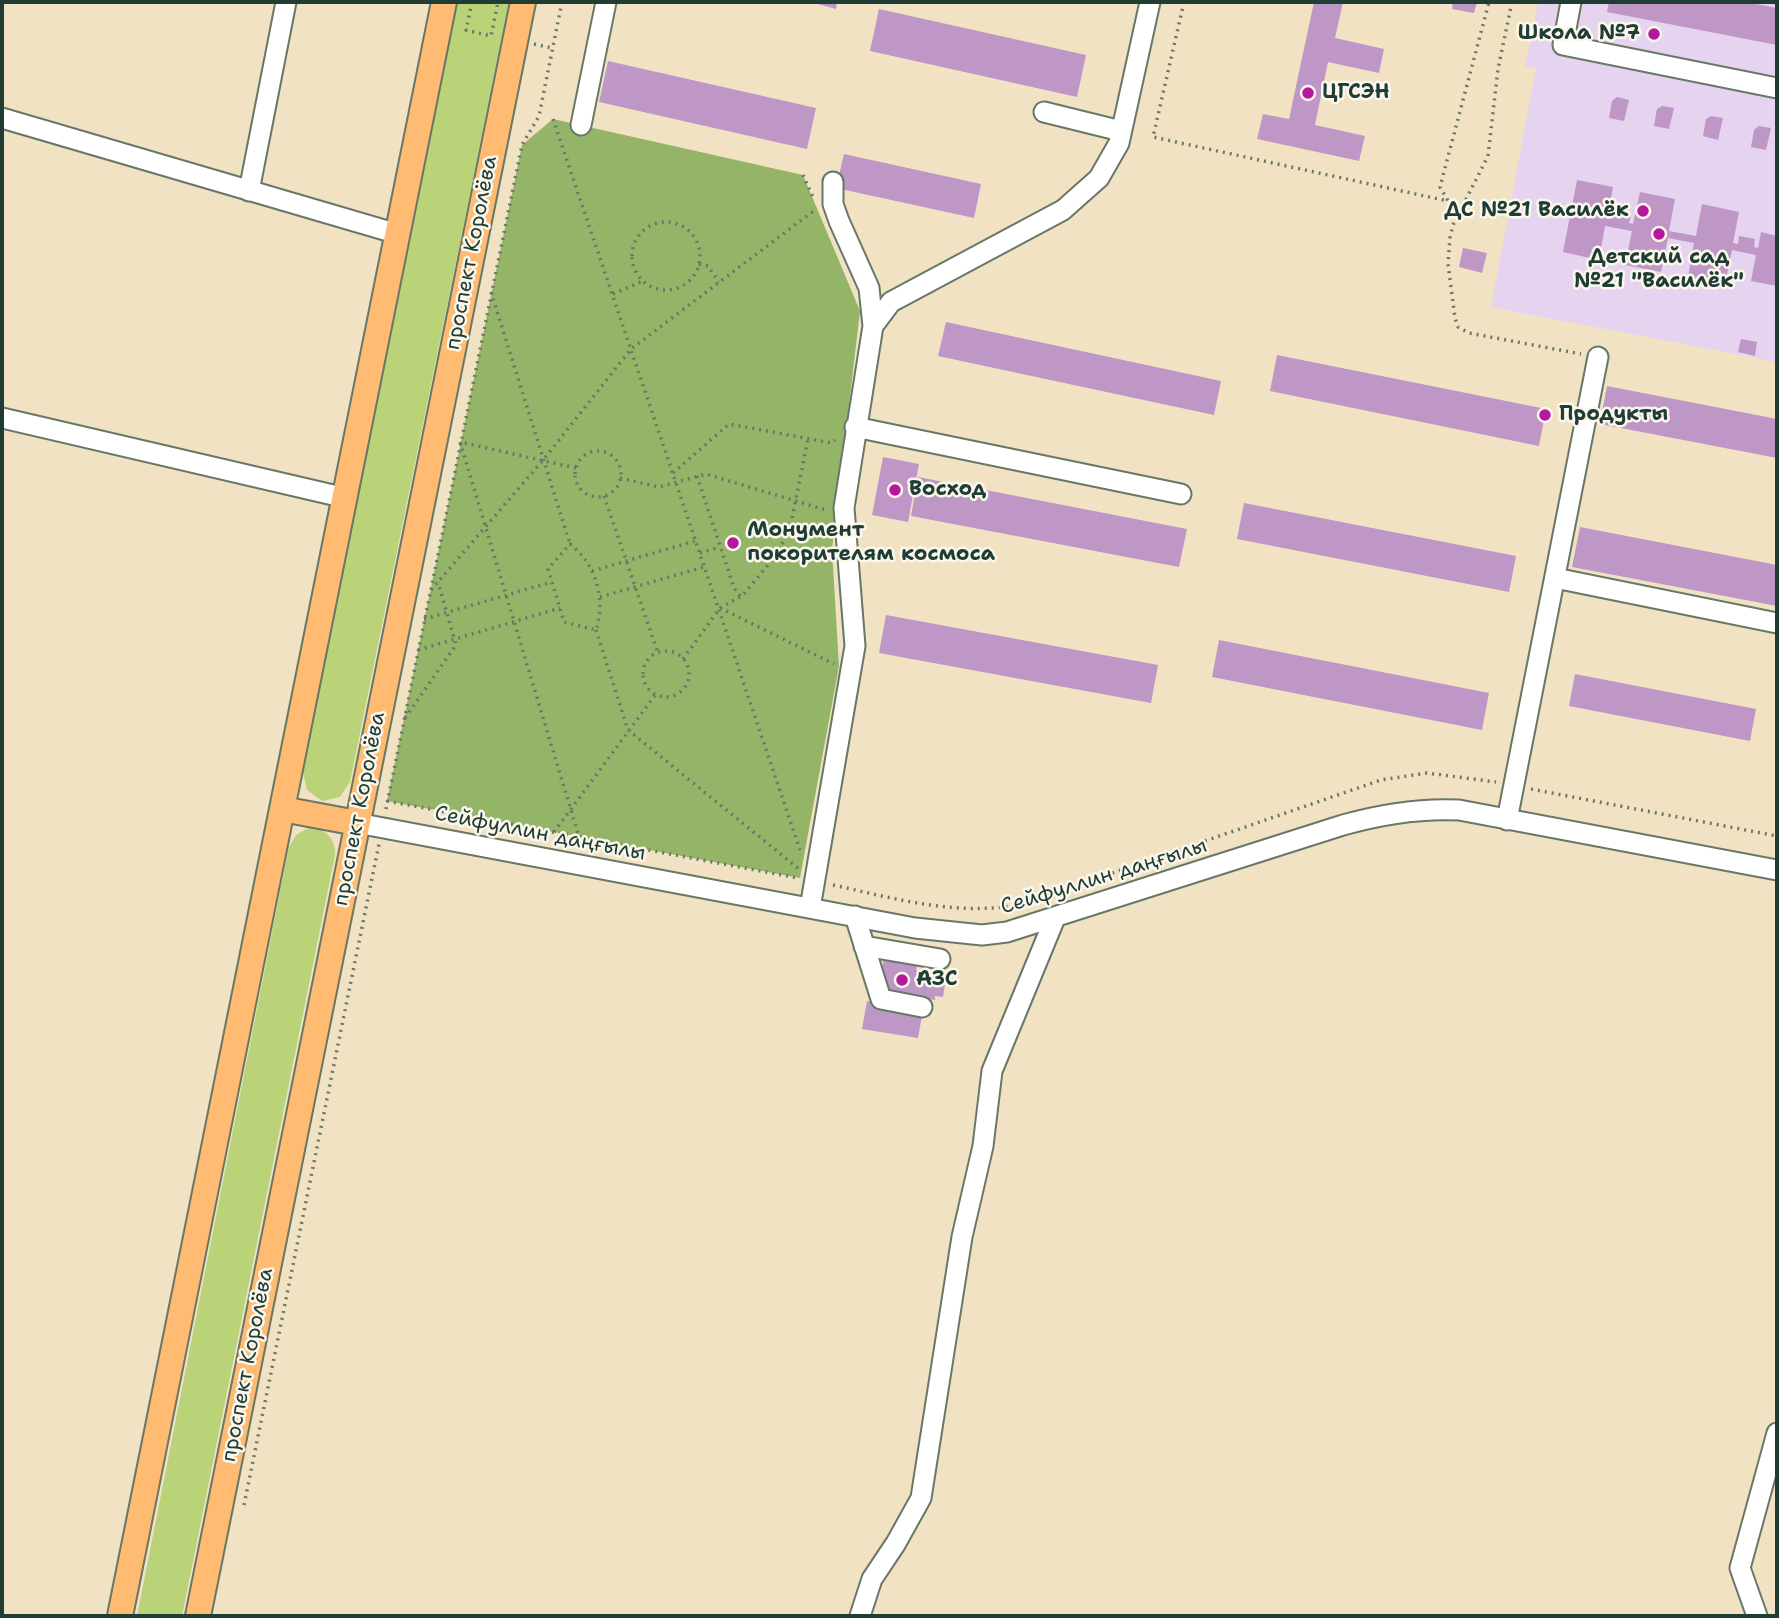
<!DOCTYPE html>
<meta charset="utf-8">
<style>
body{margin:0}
#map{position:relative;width:1779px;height:1618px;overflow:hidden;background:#f1e2c4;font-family:"Shantell Sans",sans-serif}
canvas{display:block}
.frame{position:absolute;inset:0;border:4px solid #1f3d34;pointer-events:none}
</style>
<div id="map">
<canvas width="1779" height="1618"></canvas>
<div class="frame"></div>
</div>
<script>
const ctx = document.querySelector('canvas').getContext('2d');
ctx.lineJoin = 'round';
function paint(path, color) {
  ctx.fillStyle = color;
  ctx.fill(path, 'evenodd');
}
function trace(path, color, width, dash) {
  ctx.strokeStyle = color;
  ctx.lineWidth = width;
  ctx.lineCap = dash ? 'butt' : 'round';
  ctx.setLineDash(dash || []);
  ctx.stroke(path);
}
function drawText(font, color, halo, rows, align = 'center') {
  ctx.font = font + ' "Shantell Sans",sans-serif';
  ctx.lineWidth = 5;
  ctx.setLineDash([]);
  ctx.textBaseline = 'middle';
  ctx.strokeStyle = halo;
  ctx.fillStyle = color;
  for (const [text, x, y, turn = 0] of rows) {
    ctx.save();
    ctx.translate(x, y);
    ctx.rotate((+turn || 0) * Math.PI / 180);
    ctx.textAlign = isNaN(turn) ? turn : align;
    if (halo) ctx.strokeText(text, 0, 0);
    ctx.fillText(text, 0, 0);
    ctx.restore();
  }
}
paint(new Path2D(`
 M1538,2H1777V362L1491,307L1536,68L1525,66Z`), '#e5d3f0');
paint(new Path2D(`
 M457,2H509L350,782L340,797L322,801L307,790L303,773Z
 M308,828C325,828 336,838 335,855L182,1616H137L289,847L296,835Z`), '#bbd378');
paint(new Path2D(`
 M553,119L803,175L860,311L832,550L839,666L800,878L387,801L522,145Z`), '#94b568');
paint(new Path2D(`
 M810,2H837L836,9Z
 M1314,2H1343L1335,38L1384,49L1379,73L1328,62L1315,125L1365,136L1359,161L1257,139L1263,114L1289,119Z
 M1453,2H1477L1474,13L1452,9Z
 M1609,2H1745L1777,8V45L1607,12Z
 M879,9L1086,55L1077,97L870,51Z
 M608,61L816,108L807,149L599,102Z
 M1617,97L1629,100L1624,121L1609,118L1612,101Z
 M1662,106L1674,108L1669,129L1654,126L1657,109Z
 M1711,116L1723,118L1718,140L1703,136L1706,119Z
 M1759,126L1771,128L1766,150L1751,147L1754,130Z
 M844,154L981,184L974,218L836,188Z
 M1577,180L1613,187L1607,219H1611L1613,211L1631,215L1629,223L1633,224L1640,192L1675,199L1669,231L1696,236L1702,204L1739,212L1733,243L1738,244L1739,236L1755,239L1754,247L1758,248L1761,232L1777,236V286L1751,281L1756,255L1732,250L1725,284L1688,277L1694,243L1668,238L1661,272L1625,265L1632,231L1605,226L1599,260L1563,252Z
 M1463,248L1487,253L1482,273L1459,267Z
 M946,322L1221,381L1214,415L938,356Z
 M1741,339L1757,342L1755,356L1738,352Z
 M1277,355L1546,409L1539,446L1270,391Z
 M1607,386L1777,419V458L1600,424Z
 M883,457L919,464L908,522L872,515Z
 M918,477L1187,529L1179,567L911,516Z
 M1244,503L1516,556L1509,592L1237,539Z
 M1580,527L1777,565V606L1572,567Z
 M886,615L1158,665L1151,703L879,653Z
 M1219,640L1489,693L1482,730L1212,677Z
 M1575,674L1756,709L1750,741L1569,706Z
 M919,958L916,970L946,977L943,997L935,996V1000L878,990L884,959Z
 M867,1001L923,1010L918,1038L862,1029Z`), '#be97c6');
const minor = new Path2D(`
 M1571,2L1563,45L1777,88
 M1044,112L1121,131
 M2,118L398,234
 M581,125L606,2
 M249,191L286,2
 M873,326L891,302L1063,210L1099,178L1119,143L1150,2
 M2,418L346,498
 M855,427L1181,494
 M1555,578L1777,623
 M1507,820L1598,357
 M357,823L915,928L982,935L1007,932L1343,825C1382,814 1418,808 1459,810L1777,870
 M810,908L855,646L844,508L873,326L869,288L839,221L833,204V182
 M855,916L881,999L922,1007
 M864,946L940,959
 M860,1616L872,1579L896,1543L921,1498L962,1237L983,1146L992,1071L1055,918
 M1757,1616L1740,1568L1777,1433`);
const major = new Path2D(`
 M282,809L357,823
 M120,1616L444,2
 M198,1616L523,2`);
trace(minor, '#687766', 23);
trace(major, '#687766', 28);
trace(new Path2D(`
 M472,2L466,30L491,36L498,2
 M1184,2L1153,137L1448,201L1440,187L1489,2
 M1512,2L1498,69L1488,156L1453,225L1450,238L1448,264L1455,318L1458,327L1469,333L1581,354
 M534,44L552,48
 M553,119L800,850
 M803,175L813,197
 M632 256a34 34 0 1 1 68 0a34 34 0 1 1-68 0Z
 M699,264L708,266L719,282
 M491,292L570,544
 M613,294L643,281
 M575 474a23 23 0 1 1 46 0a23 23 0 1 1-46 0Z
 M576,468L460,442L579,837
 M673,473L729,424L832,443L835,440
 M697,476L734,588L741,597
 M620,478L659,487L706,474L826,510
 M604,496L658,653
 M570,544C596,564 606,599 596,630L564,622L548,569Z
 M700,553L720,547
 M777,554L831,550
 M592,571L695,541
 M431,590L544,459L631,349L816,209
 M600,597L704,567
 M720,608L834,664
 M424,619L552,582
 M596,630L628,730L799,869
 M418,650L560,608
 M643 674a23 23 0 1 1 46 0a23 23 0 1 1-46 0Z
 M683,659L720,608L743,595L777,554L790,528L808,439
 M405,718L456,645L438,582
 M1531,789L1777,836
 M387,801L798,878
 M386,809L522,145L539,116L562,2
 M554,832L656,694
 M833,885C897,899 958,917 1023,904L1381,780L1427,773L1496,782
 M244,1505L379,844`), '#687766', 3.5, [2, 5]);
trace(minor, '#fff', 19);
trace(major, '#ffbb71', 24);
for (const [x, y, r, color] of [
 [1654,34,7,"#b5179e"],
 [1308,93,7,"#b5179e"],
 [1643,211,7,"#b5179e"],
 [1659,234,7,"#b5179e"],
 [1545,415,7,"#b5179e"],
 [895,490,7,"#b5179e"],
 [733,543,7,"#b5179e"],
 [902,980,7,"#b5179e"]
]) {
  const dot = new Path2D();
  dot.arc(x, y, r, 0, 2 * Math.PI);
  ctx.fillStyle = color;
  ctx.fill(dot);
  trace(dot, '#fbf7ec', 2.5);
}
drawText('bold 21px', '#1f3d34', '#fbf7ec', [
 ["Школа №7",1640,34,"right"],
 ["ЦГСЭН",1322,93],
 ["ДС №21 Василёк",1629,211,"right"],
 ["Детский сад",1659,258,"center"],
 ["№21 \"Василёк\"",1659,282,"center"],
 ["Продукты",1559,415],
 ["Восход",909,490],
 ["Монумент",747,531],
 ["покорителям космоса",747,555],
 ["АЗС",916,980]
], 'left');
drawText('21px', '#1f3d34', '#fbf7ec', [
 ["проспект Королёва",472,253,-79],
 ["проспект Королёва",360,809,-79],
 ["Сейфуллин даңғылы",540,834,11],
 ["Сейфуллин даңғылы",1104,877,-17],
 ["проспект Королёва",248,1365,-79]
]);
</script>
